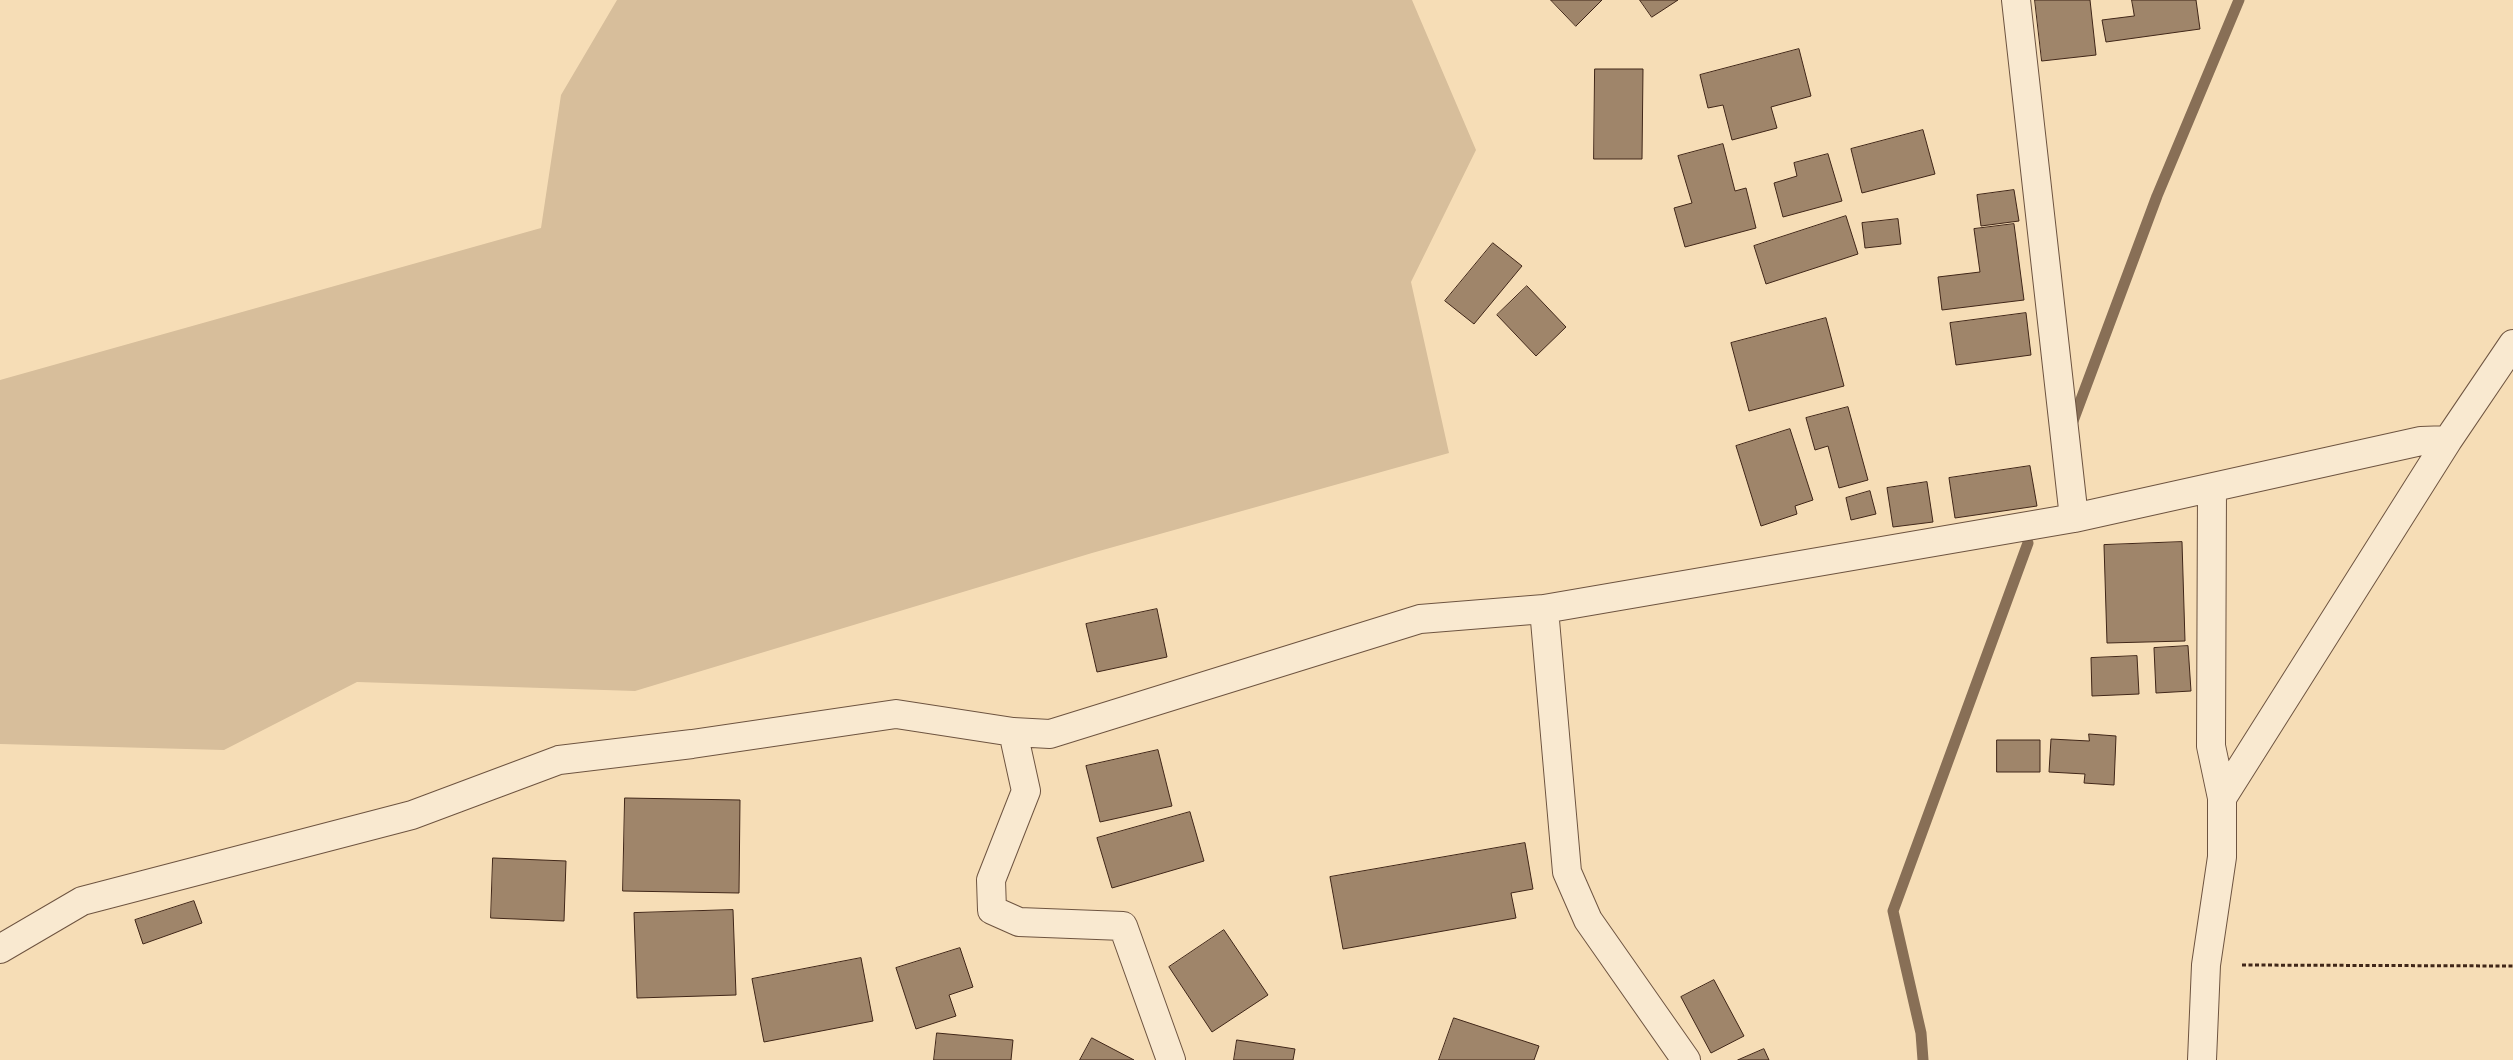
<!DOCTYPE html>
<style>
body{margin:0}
canvas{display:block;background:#f6ddb6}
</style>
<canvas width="2513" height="1060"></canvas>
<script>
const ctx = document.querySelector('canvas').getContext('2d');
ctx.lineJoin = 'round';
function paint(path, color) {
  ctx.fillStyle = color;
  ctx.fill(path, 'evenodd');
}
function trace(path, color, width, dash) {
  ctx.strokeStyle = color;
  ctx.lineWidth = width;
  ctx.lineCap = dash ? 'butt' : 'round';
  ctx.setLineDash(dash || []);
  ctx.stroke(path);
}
paint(new Path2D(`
 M617,0H1412L1476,150L1411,282L1449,453L1092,553L635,691L357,682L224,750L0,744V380L541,228L561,95Z`), '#d7be9b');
trace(new Path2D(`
 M2073,421L2157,196L2239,0
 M1923,1060L1921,1033L1893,911L2028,543`), '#886f56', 11);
const building = new Path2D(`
 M1551,0H1602L1576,26Z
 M1640,0H1678L1652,17Z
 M2035,0H2090L2096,55L2042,61Z
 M2132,0H2196L2200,29L2106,42L2102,20L2134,16Z
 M1799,49L1811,96L1771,107L1777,128L1732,140L1723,105L1708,108L1700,75Z
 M1595,69H1643L1642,159H1594Z
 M1923,130L1935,174L1862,193L1851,149Z
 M1723,144L1735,191L1746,188L1756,228L1685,247L1674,208L1692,203L1678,156Z
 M1828,154L1842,201L1783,217L1774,183L1797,176L1794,163Z
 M2014,190L2019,221L1981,226L1977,195Z
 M1846,216L1858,254L1766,284L1754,246Z
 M1898,219L1901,244L1865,248L1862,223Z
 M2014,224L2024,300L1942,310L1938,277L1980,272L1974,229Z
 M1493,243L1522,266L1474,324L1445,301Z
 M1527,286L1566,327L1536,356L1497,315Z
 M2026,313L2031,355L1956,365L1950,323Z
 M1826,318L1844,386L1749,411L1731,343Z
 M1848,407L1868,480L1839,488L1828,446L1815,450L1806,418Z
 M1790,429L1813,500L1795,506L1797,514L1761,526L1736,446Z
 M2030,466L2037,506L1955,518L1949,478Z
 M1927,482L1933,522L1893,527L1887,488Z
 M1870,491L1876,514L1851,520L1846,498Z
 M2182,542L2185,641L2107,643L2104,545Z
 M1157,609L1167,657L1097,672L1086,624Z
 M2188,646L2191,691L2156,693L2154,648Z
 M2137,656L2139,694L2092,696L2091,658Z
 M2089,734L2116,736L2114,785L2084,783L2085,774L2049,772L2051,739L2089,741Z
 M1997,740H2040V772H1997Z
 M1158,750L1172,806L1100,822L1086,766Z
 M625,798L740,800L739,893L623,891Z
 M1190,812L1204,861L1112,888L1097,838Z
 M1525,843L1533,889L1511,893L1516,918L1343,949L1330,877Z
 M493,858L566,861L564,921L491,918Z
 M194,901L202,923L143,944L135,920Z
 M733,910L736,995L637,998L634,913Z
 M1224,930L1268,995L1212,1032L1169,967Z
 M960,948L973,987L949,995L956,1016L916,1029L896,968Z
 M861,958L873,1021L764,1042L752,979Z
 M1714,980L1744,1036L1711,1053L1681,997Z
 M1454,1018L1539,1046L1534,1060H1439Z
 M937,1033L1013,1040L1011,1060H934Z
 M1092,1038L1134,1060H1080Z
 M1237,1040L1295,1049L1293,1060H1234Z
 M1764,1049L1769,1060H1738Z`);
paint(building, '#9f856a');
trace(building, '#402618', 1);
const street = new Path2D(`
 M2016,0L2074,518
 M2212,488L2211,746L2222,798
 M1544,609L1567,872L1588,920L1686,1060
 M1013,732L1026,791L991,880L992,910L1019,922L1123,926L1171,1060
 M0,949L82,901L412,815L559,760L692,744L896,714L1013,732L1050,734L1420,619L1544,609L2074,518L2421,441L2448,440
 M2202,1060L2206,965L2222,857V798L2448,440L2513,344`);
trace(street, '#6e5440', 30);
trace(new Path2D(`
 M2242,965L2513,966`), '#402618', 3, [4, 2.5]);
trace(street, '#f9e9d0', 28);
</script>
